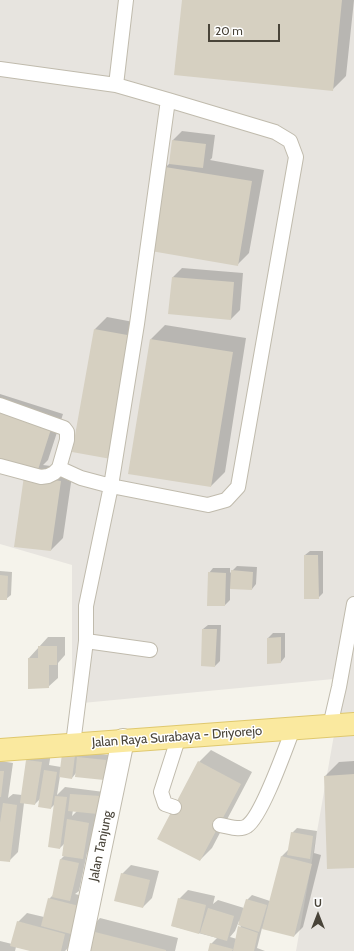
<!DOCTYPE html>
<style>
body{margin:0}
#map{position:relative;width:354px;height:951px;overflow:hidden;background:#f5f3eb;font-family:Cabin,sans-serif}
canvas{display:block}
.north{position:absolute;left:298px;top:895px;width:40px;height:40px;-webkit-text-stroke:3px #fff;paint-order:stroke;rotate:0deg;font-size:11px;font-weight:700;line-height:16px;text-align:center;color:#494439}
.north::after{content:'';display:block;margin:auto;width:14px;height:18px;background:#494439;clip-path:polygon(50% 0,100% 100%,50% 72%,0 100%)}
.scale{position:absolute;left:208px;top:24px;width:72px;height:18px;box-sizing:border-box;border:2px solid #494439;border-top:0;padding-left:5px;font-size:12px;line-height:14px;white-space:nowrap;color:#494439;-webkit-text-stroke:3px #fff;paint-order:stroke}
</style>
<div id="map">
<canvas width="354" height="951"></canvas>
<div class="north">U</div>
<div class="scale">20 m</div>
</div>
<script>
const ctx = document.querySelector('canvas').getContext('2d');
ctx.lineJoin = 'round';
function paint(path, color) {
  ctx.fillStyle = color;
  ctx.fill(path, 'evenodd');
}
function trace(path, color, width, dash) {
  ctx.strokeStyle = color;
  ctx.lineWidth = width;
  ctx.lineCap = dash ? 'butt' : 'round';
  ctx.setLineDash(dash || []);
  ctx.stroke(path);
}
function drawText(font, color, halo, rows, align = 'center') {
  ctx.font = font + ' Cabin,sans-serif';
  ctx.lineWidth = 3;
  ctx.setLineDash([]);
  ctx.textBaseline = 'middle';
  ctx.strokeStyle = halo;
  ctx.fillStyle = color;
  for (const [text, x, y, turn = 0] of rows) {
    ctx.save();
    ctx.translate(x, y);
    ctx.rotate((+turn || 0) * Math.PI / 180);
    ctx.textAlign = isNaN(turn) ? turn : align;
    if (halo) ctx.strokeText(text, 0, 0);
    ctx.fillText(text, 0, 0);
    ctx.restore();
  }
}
paint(new Path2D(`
 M0,0H354V951H296L344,678L72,704V565L0,544Z`), '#e7e4df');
paint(new Path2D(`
 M183,0H354L346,76L332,90Z
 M182,131L215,135L212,158L210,160L264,170L249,253L237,265L166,167L170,163L173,140Z
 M182,268L243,273L240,310L231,319L169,313L173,277Z
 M107,317L144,324L122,446L73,451L95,329Z
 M165,325L246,338L225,472L211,486L151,339Z
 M0,394L63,414L48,460L43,465L73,469L63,538L51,550L25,477L0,460Z
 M310,551H323V593L318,598L305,555Z
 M237,566L257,567L256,584L252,589L230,588V600L225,605L209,573L213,568H230V573Z
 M0,571L12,572L11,595L6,599H0Z
 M208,625H221L220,661L215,666L202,665L203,629Z
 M273,633H285V657L281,662L268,638Z
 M48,637H65V655L58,663V678L48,687H29V658Z
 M80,743L79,756L83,752L110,755L104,779L76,773L72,778L60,776L57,795L65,787L104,792L102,808L96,814L91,849L87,853L79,891L75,894L87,897L72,931L68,948L65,951H34L16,947L15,951H0V941L12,944L18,922L27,913L44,917L49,899L54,894L61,859L65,855V843L60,848L55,804L51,808L40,799L35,804L24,803L18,852L9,861L0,860V761L13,763L8,798L13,794L22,795L27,760L36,751L51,753L49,765L61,767ZM73,810L77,811L72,816Z
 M211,750L252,772L212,848L200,860L199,762Z
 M354,761V867L325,776L339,762Z
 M297,828L317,831L314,853L321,855L303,927L294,936L262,928L257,948L265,951H209L211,944L217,938L172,926L179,899L188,890L215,896L213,904L218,900L244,908L247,900L252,895L270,901L282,856L289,849L292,833ZM239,921L241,925L237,939L230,937L235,931Z
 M131,865L159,871L152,898L143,907L122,874Z
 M100,918L178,938L175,951H83L88,930Z`), '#0003');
paint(new Path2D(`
 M182,0H342L333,91L174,75Z
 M172,140L206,144L203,168L169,164Z
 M165,167L252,181L238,266L151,251Z
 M172,277L234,282L231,320L168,314Z
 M94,329L133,336L111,459L72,452Z
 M150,339L233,352L211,487L128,474Z
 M0,409L52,426L37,473L0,461Z
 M24,476L61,481L51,551L14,547Z
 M304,555H318L319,599H304Z
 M231,570L253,572L252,590L230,589Z
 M208,572L226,573L225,606H207Z
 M0,575L8,576L7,600H0Z
 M202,629H217L215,667L201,666Z
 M281,637V663L267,664V638Z
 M38,646H57V665H49V688L28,689V658H38Z
 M63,746L76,747L72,779L59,777Z
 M77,757L106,760L104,780L75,777Z
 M26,760L42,762L35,805L20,803Z
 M198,761L241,784L200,861L157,839Z
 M44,770L57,772L51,809L38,807Z
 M0,771H4L1,797H0Z
 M354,774V868L327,869L324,776Z
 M70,794L100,796L98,814L68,811Z
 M55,796L67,797L60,849L48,847Z
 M3,803L17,805L10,862L0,861V823Z
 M67,819L89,823L83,859L62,856Z
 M291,832L313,836L310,859L287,855Z
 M281,856L312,864L294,937L262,929Z
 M60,859L79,863L70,901L52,897Z
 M121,873L150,880L143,908L114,901Z
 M48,898L79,906L71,934L41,926Z
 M178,898L206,905L199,934L171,926Z
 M246,899L267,905L259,932L238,925Z
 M208,908L234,916L227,941L200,933Z
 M17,921L65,934L61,951H30L10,946Z
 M238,926L258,933L254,951H233Z
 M87,930L166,950V951H82Z
 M210,943L233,949L232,951H208Z`), '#d6d0c1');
const lane = new Path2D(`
 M0,69L116,85
 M0,405L64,428L67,432V440L59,468L54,473L48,476L41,477L0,466
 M59,468L81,478L111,486L208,505L226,500L238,487L296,157L290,141L275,132L168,100
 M86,641L150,650
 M330,726L339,687L354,604
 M73,744L86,641V606L111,486L137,324L168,100L116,85L126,0
 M174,807L165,804L161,792L179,736
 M220,825C228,826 240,831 247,826C262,816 286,747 293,729`);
const street = new Path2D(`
 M79,951L123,740`);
const primary = new Path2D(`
 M0,750L354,724`);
trace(lane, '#c0bbad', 16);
trace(street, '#c0bbad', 24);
trace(primary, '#dfc86e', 24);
trace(lane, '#fff', 14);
trace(street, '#fff', 22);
trace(primary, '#fae99f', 22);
drawText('13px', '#494439', '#fff', [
 ["Jalan Raya Surabaya - Driyorejo",177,737,-4],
 ["Jalan Tanjung",101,846,-78]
]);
</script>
